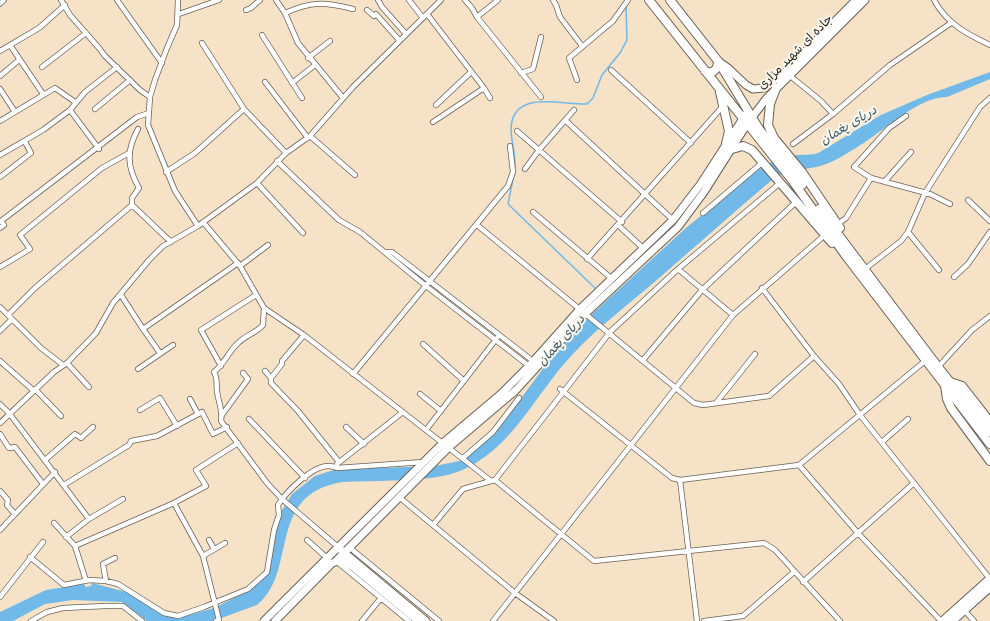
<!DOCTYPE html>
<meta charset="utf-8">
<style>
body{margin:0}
canvas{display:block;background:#f5e2c7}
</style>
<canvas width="990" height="621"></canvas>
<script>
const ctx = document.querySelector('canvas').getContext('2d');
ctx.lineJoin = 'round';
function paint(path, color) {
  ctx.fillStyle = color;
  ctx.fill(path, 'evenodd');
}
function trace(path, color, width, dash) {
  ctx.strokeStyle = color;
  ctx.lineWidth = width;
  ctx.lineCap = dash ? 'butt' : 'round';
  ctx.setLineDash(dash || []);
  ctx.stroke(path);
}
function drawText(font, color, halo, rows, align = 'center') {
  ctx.font = font + ' Mynerve,"Playpen Sans Arabic",sans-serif';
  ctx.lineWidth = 4;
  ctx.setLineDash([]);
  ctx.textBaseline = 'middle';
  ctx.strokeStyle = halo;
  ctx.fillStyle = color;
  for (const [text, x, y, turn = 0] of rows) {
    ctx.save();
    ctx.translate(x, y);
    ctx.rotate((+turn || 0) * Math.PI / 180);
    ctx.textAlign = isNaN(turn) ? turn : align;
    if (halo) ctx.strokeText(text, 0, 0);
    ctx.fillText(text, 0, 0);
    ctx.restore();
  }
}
paint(new Path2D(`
 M990,72V79L947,97C920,96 883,131 862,144C849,152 832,164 816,167C801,170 785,170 772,180C734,212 696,246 658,279C629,304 598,327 572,355C535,394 512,450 460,471C431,483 375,480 342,482C265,495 299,571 257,605L213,621H147L122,602L73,600L45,604L13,621H0V612L46,590L84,584L86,587L91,586L92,583L126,592L161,614L170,617L178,618L214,608L250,590L264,576L274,532L281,512L292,494L315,476L334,470L350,469L435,466L464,460L499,428L551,358L592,314L687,227L762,167C772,161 786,156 798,155C807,154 812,156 820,152L881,115L927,95Z`), '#70b9e8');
trace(new Path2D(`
 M515,168C516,155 511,142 511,128C513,89 562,105 587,104L593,98L602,75L620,53L627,40L626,6
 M514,174L508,204L597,290`), '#70b9e8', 1.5);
const minor = new Path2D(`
 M61,0L70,15L99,48L105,56L140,90L150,97
 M117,0L162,63
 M178,0L177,25L167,48L155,80L150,97L148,125L175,191L198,226
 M276,0L285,13L298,43L343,98
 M378,0L382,7L406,34
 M409,0L423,18
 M465,0L472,8L477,17L541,97
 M553,0L556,5L560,17L582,46
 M934,0C947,24 967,34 990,45
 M0,4L4,0
 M246,10L251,8L260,0
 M367,10L374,16L376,14L399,40
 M285,13C312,1 324,2 353,9
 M179,14L219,0
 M427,14L484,88L490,98
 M477,17L498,0
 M262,35L302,98
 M202,43L244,109L286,153
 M10,45L43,94
 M0,51L39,28L65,5
 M308,58L330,41
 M42,67L86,33
 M611,70L691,143
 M521,73L533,69L541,37
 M789,75L821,101L833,114
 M0,76L19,60
 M577,80L569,58L613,21L628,0
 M265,82L308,138
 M292,83L315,65
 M0,89L15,112
 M436,105L471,72
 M95,109L130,80
 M70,110L99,149
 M906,116L889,128L854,167L871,178L930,194L950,204
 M565,120L673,220
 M0,121L55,88L75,102
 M433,122L484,88
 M138,129C126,151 127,167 139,188L132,198V205L171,242
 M517,131L622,222
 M310,136L355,175
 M793,144L833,114L890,65L951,23
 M0,155L43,130L70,110L85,92L117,67
 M277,161L339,220L360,232L426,286L529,366
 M525,169L539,150L574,110
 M166,172L195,153L244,109
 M0,177L31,153L25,142
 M885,181L911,152
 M257,183L303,233
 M968,200L990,221
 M533,212L611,278
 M703,213L763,162
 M203,222L240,266L264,308L304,335L472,466L491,481L495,480L594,561L764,543L775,550L840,621
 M838,224L846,218L871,178
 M477,225L694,403L703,405L769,396L814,356
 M618,225L644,249
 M0,228L4,225L1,221L137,117L149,113
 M908,232L939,270
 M386,252H392L533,361
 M587,259L723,106
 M240,266L268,245
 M0,267L30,249L20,235L102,168L129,153
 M678,269L733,315
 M865,269L901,241L908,232L925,193L980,107L990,98
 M954,277L968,264L990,232
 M762,288L814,356L839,384L860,415L990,579
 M121,295L143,329L160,353
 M0,307L41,348L63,365
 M264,308L263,325C256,333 246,335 238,343C229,351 225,363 214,372C218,379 216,383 217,391C218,401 223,410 221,421L267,483L282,499L338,547
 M8,315L35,288L132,205
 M143,329L238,263
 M0,331L11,320
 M423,344L464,381
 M643,360L702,290L796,202
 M0,361L34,391
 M67,363L89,387
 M221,366L201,330L256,295
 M938,367L972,330L990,316
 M138,369L173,345
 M265,371L271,378V383L298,411L339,462
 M353,374L508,186L513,172L510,146
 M271,378L282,364V361L304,335
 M35,389L61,416
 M560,389L672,478L680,480L799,465L925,361
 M420,394L441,411
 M190,399L198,414
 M716,403L755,354
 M0,404L9,413L89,519
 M140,410L160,398L177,426
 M222,415L248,379L243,373
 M249,419L305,478
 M0,423L54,372L67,363L96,333L113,303L149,260L163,246L198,226L257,183L286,153L310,136L353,87L441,0
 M346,427L364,444
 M426,430L497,338
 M0,434L9,448L15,447L43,484
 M882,442L908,419
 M463,458L493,432L519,398
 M45,460L75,434L81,438L93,427
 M337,464L403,412
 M799,465L857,532L941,621
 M495,480L610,332L678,269L780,183
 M680,480L697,621
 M64,485L129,445L131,441L157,436L202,412L213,434L227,427
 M0,491L8,500L7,505L14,513
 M399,497L515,593L554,621
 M174,503L203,556L219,620L216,621
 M54,523L75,546L86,581
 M433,525L463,489L491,481
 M0,530L55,472
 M66,537L89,519L123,499
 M209,540L214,549
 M307,540L327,558
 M75,546L174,503L206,486L196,470L238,443
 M349,547L439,621
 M203,556L225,543
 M30,557L64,585L89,580L106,581L118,584L164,613L178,616L204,607L248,589L267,572L274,530L279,515L278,505C286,492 312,466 328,466C331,466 335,467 337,468L424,462
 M336,561L409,621
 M106,581L103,564L115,558
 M803,582L914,483
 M0,597L43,542
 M964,610L974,621
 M31,621L47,612L63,608L105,606H123L142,621
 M362,621L381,598
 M493,621L733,315L826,234
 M704,621L743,616L794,572`);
const secondary = new Path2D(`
 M718,61L728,68L746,85L753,89L764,88L783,74L856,0
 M341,550L426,621
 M336,561L449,447L516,390L586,313L678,227L704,192L747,124L766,99L865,0
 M264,621L443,443L501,394L529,366L580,309L673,220L700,185L746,114
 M275,621L332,563L342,560L353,567L418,621`);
const primary = new Path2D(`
 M649,0L792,180L846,256L990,444
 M670,0L718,61L759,129L802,185
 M705,71C713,75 718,69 718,61
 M776,88L770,104L768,125L774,138L802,172L840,228
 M720,92L729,131L726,144
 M732,149L743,146L752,150L832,243
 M819,209L938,367L990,432`);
const trunk = new Path2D(`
 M950,382L962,386L990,422
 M945,386L947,399L951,408L990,461
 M943,621L990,579
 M952,621L990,587`);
trace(minor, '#686158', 6);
trace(secondary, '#686158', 9);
trace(primary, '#686158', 10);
trace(trunk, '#686158', 10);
trace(minor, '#fff', 4.5);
trace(secondary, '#fff', 7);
trace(primary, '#fff', 8);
trace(trunk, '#fff', 8);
drawText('12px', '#1c1c1c', '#fbf7ec', [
 ["جاده ای شهید مزاری",796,53,-45]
]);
drawText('italic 13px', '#3e5b6e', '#fbf7ec', [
 ["دریای پغمان",849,126,-31],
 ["دریای پغمان",562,341,-48]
]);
</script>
